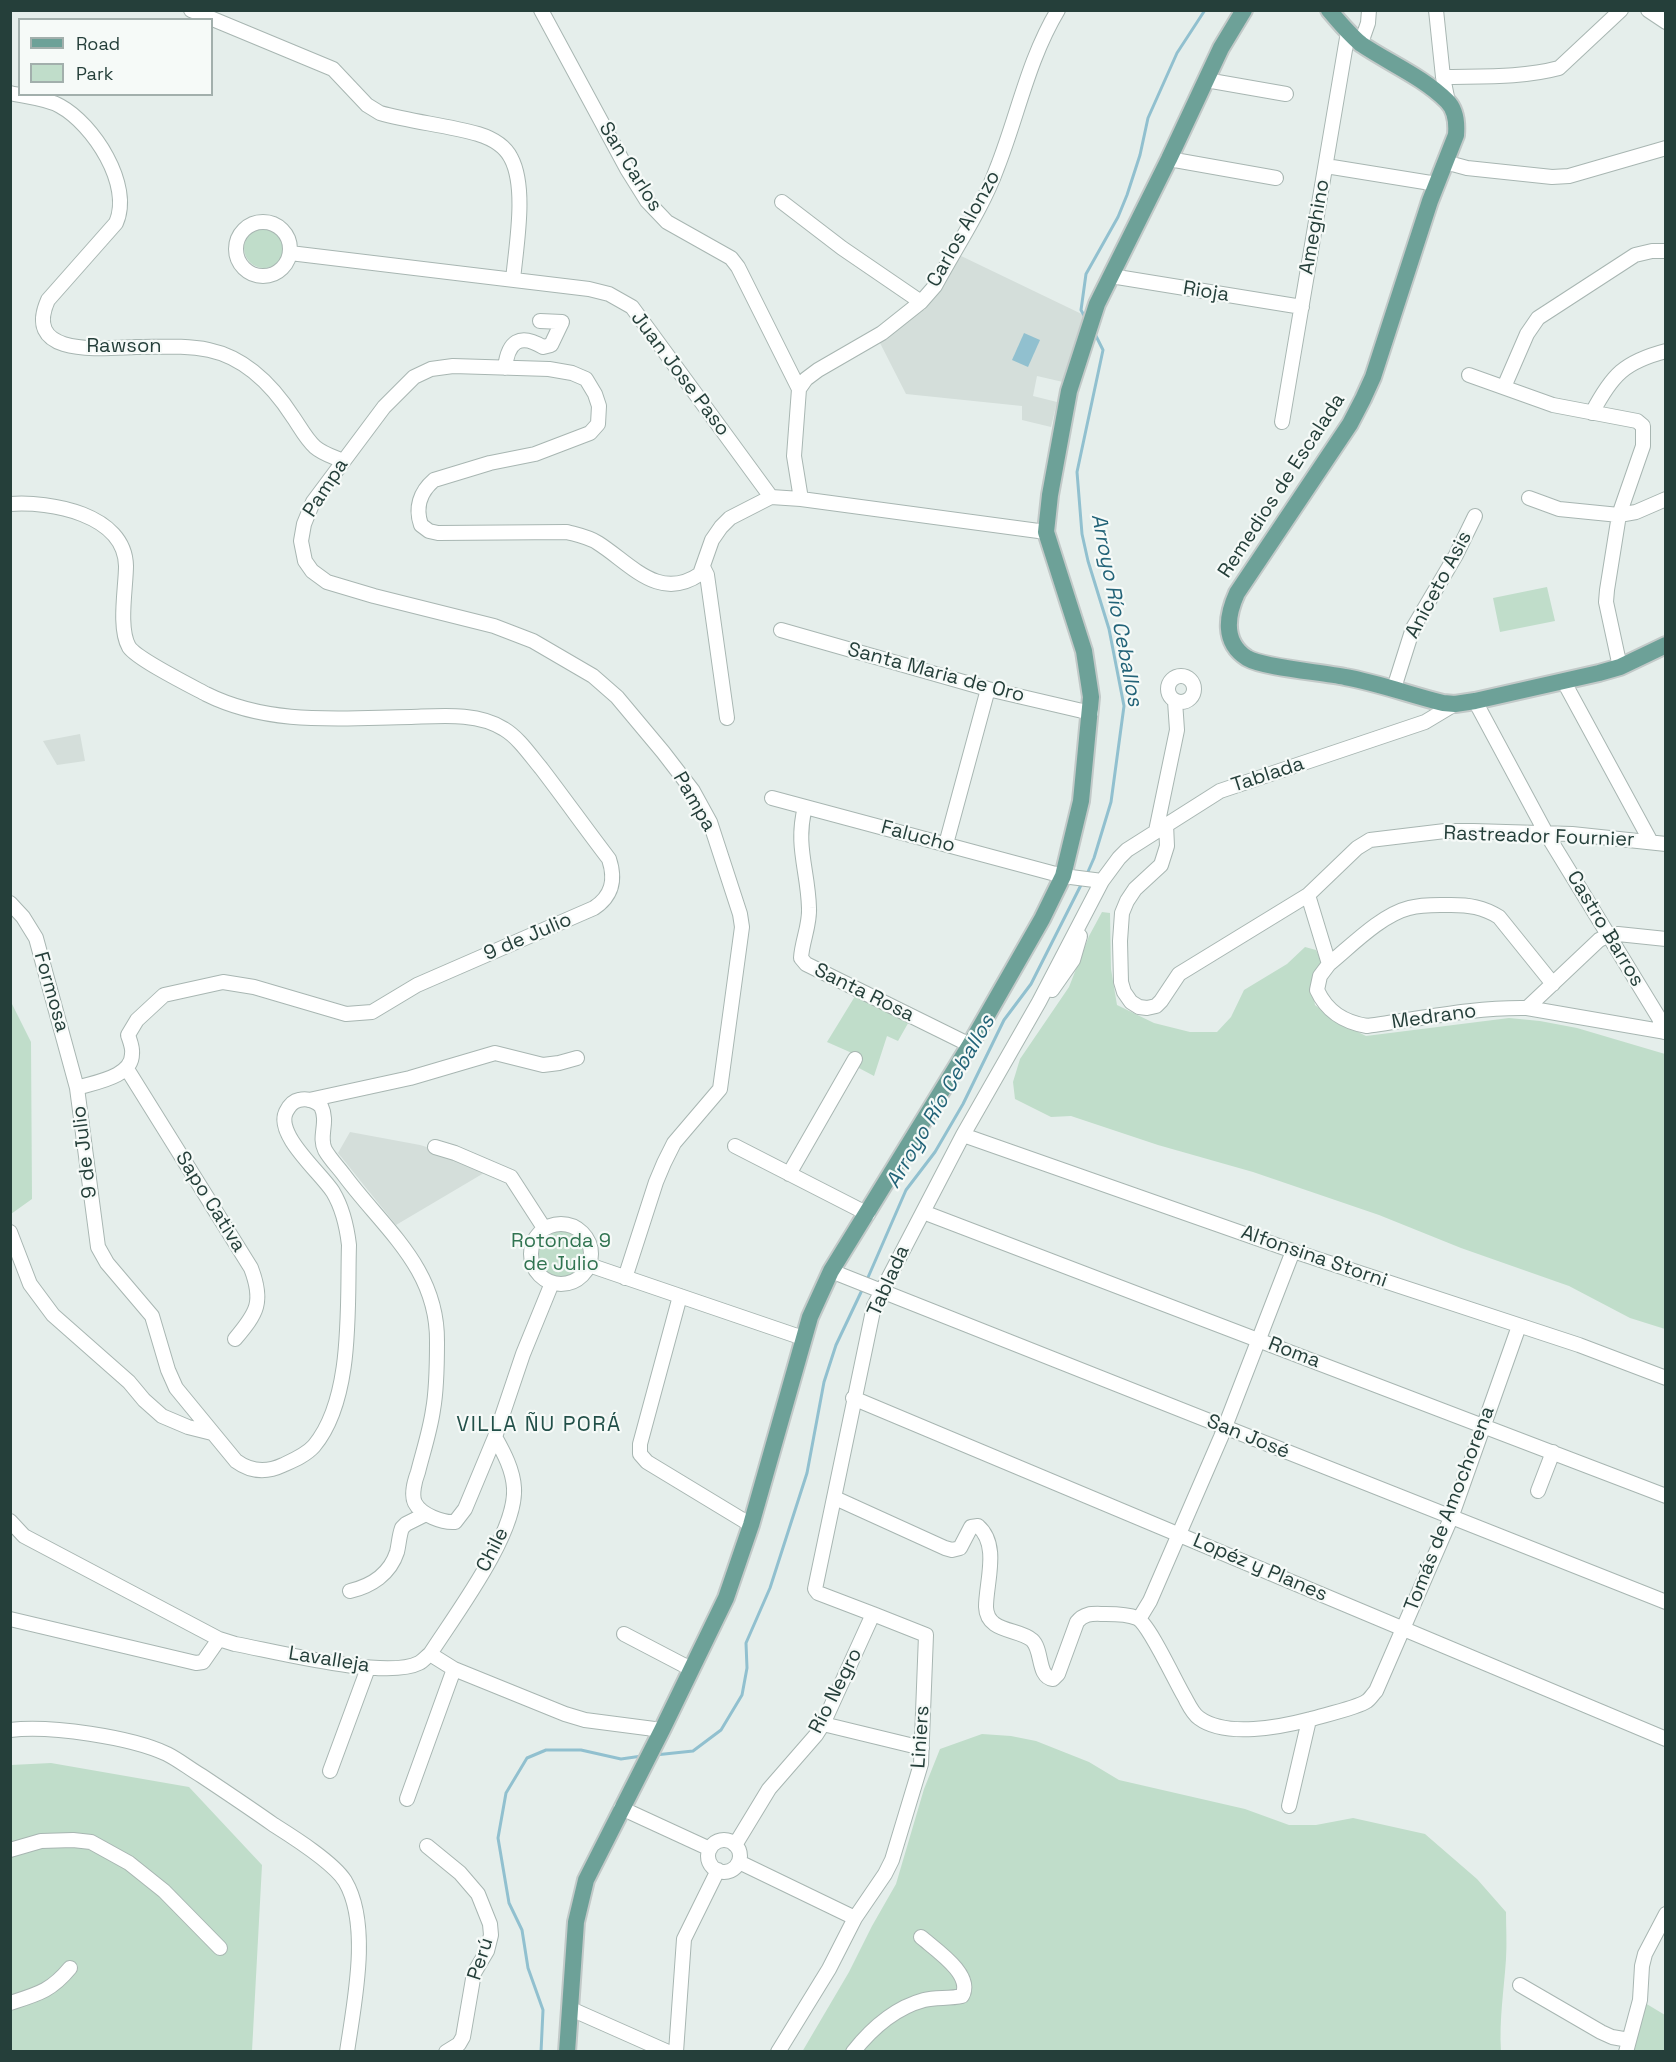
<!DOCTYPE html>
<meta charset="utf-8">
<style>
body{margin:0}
#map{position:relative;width:1676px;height:2062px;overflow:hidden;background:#e5eeeb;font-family:"Space Grotesk",sans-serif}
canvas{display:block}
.frame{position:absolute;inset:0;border:12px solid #253f3a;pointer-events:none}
.legend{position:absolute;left:18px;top:18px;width:195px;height:78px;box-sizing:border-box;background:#f6faf8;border:2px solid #a2afac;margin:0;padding:8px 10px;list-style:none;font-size:18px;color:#253f3a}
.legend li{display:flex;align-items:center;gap:12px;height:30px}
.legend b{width:30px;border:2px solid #a2afac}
</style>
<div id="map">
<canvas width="1676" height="2062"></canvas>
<div class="frame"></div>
<ul class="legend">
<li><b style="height:8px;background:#6da198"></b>Road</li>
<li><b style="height:16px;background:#c0ddca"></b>Park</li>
</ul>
</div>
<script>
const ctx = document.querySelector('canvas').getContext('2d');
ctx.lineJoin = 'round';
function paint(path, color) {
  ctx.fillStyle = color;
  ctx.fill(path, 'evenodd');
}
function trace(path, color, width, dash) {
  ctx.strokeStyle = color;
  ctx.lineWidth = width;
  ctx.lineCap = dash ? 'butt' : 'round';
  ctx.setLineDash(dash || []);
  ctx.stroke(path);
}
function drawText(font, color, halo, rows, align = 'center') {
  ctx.font = font + ' "Space Grotesk",sans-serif';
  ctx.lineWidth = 4.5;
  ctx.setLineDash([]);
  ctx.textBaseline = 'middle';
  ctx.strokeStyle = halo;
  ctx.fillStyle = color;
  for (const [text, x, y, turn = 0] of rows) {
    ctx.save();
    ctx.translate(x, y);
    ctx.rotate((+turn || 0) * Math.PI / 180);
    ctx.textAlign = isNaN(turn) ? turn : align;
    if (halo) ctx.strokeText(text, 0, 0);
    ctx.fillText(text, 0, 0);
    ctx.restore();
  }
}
paint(new Path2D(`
 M957,254L1090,318L1063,382L1037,376L1033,396L1057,402L1051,427L1022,420V406L906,394L880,343L934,299Z
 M80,734L85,761L57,765L43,741Z
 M350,1132L420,1145L456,1156L489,1170L396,1225L338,1153Z`), '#d4deda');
paint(new Path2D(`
 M244 248a20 20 0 1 1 40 0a20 20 0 1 1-40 0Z
 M1547,587L1555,621L1500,632L1493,598Z
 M1102,912L1110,913L1111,969L1117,1005L1154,1023L1190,1032H1217L1231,1017L1244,990L1287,964L1305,947L1316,950L1322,963L1312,987L1315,1005L1338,1022L1366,1036L1509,1018L1540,1021L1577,1028L1665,1054V1329L1630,1318L1569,1286L1461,1248L1379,1215L1253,1172L1158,1145L1071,1116L1051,1117L1015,1099L1013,1082L1020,1059L1069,987L1089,936Z
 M857,993L911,1018L898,1041L887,1036L874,1076L857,1067L861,1057L827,1042Z
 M11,1002L31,1042L32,1199L11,1214Z
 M531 1254a30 30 0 1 1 60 0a30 30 0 1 1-60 0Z
 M982,1734L1011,1736L1036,1741L1089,1762L1119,1780L1245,1809L1289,1825H1316L1353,1818L1425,1834L1477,1879L1506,1912C1506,1927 1507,1943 1506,1959C1504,1990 1499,2020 1501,2051L802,2052L849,1972L872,1926L896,1884L924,1789L940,1749Z
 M51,1763L189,1787L262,1865L252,2051L11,2052V1765Z
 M1640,2000L1665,2015V2051L1626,2052Z`), '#c0ddca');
paint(new Path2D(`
 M1024,333L1040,340L1028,367L1012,360Z`), '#91c0cf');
trace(new Path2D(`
 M1086,319L1081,310L1086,274L1118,217L1127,195L1140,155L1148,118L1177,53L1205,10
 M1087,874L1094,858L1111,802L1124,706L1109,629L1088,561L1082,534L1077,472L1103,350L1094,332
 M866,1282L906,1190L935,1152L963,1104L1004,1020L1031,984L1082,883
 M655,1755L693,1751L721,1730L742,1695L747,1668L746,1643L770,1588L807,1473L824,1382L836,1345L863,1288
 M541,2052L543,2010L528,1968L522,1930L509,1903L498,1838L506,1793L527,1758L546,1750H581L621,1759L642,1756`), '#91c0cf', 3);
const minor = new Path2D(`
 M191,10L333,69L367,105L380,113C412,122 446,125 478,134C491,138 505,146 511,158C527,188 516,246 513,280
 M541,10L627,169L647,201L667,222L731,258L738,267L799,389
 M1436,10L1443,77L1448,102
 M1648,10L1666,22
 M1361,43L1368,23L1369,10
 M1443,77C1481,76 1522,78 1559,68L1621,10
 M1206,80L1286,94
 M10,93C26,97 46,98 60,106C93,124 133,185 116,223L48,300C22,358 103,348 136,347C161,347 185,345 209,350C247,358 273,386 293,417C300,427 306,439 315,447C323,454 334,457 343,461
 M1169,159L1276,178
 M1445,162L1467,168L1552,177L1569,176L1666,148
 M1326,166L1437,184
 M782,202L842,248L921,302
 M236 249a27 27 0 1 1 54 0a27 27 0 1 1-54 0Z
 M290,253L589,289L609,294L632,307L771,497L801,499L1046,532
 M1111,276L1302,307
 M505,368C508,341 520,333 543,347L551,345L562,322L540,321
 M1469,375L1553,405L1637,421L1643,426V446L1619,515L1607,590L1606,602L1620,667
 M1504,387L1527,334L1538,318L1635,255L1652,251H1666
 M1592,413C1612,375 1624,362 1666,351
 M1282,422L1348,32
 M1529,498L1559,509L1619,515L1636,512L1666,499
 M801,499L794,456L799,389L806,379L818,370L882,333L921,302L935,286C956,247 982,209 997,168C1018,115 1028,60 1058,10
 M10,504C50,501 125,514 126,566C126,587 118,628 129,647C137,659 191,686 206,694C270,726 341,718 411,717C440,716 478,712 504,729C519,738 530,755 541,768C564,798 586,829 609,859C616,880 612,896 594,908L417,985L372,1012L346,1014L254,987L223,982L164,995L137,1020L128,1035C130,1041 133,1048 132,1054C132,1077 95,1082 77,1088L98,1247L107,1263L152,1316L168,1370L176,1388L236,1461C251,1472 266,1473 283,1465C294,1460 306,1455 314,1446C354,1398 347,1304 349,1245C347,1228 342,1207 333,1192C321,1173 275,1135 286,1112C289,1106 293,1101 299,1100C307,1098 315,1101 321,1106C329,1123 318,1136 325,1150C330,1159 338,1167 344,1175C384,1229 438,1268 437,1342C437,1364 437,1388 433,1410C430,1431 423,1452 418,1472C415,1480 411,1495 415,1503C421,1515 443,1523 455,1522L465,1509L495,1437L523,1354L552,1283
 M703,567L707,575L727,718
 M781,630L988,689L1091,713
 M1168 689a13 13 0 1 1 26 0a13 13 0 1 1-26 0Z
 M1564,682L1651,842
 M1394,688L1413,628L1456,555L1475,516
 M1475,701L1546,833L1659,1018L1664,1032
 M772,798L1063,876L1102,881
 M805,807C795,846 808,870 809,908C810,925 802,941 801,958L806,964L970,1045
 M1166,824L1167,846L1161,865L1135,889L1127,901L1122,913L1120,941L1121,982L1124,992L1131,1002L1139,1007L1147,1008L1156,1006L1161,1001L1179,974L1308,895L1357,848L1370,840L1445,831H1473L1572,834L1666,844
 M1156,831L1177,730L1175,701
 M946,844L988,689
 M1308,895L1329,964L1320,976L1317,990C1327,1012 1344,1022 1367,1026C1420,1019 1473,1007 1527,1008L1666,1032
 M10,903L23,917L36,938L77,1088
 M1329,964C1351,946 1381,915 1409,908C1423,904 1437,905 1451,905C1469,905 1483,907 1499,917L1553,984
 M1052,990L1073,960L1080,936
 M1527,1008L1599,940L1609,935L1618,934L1666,939
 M127,1069L251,1268C264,1302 257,1313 235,1339
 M309,1100L410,1078L495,1053L543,1065L559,1063L577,1058
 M963,1135L1293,1251L1579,1345L1666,1378
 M735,1146L868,1214
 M435,1147L455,1153L511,1177L544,1228
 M789,1174L855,1059
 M923,1212L1666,1496
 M531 1254a30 30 0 1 1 60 0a30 30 0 1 1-60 0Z
 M10,1232L30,1284L53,1315L129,1382L144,1400L162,1416L188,1427L212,1433
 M589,1265L803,1338
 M831,1271L1666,1602
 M625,1278L656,1182L664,1163L674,1143L720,1089L742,927L740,914L710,822L693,791L663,752L617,697L593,676L533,641L494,626L374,596L327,582L312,571L305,561L301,541L304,524L313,502L384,407L414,377L431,369L453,366L549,369L572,373L586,379L595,394L599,406L598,424L590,433L535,454L490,463L434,480C420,492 415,508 421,525L429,531L438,533L567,532C578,535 589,537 598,543C631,564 659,602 700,574L712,540L721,527L730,518L771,497
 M680,1296L640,1444V1454L647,1462L751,1525
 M853,1398L1666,1739
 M1538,1491L1553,1452
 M835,1498L945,1548L952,1550L960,1548L971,1527L978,1526C1000,1545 986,1582 986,1607C987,1633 1018,1628 1032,1640C1043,1650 1037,1677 1053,1679L1058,1674L1077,1622C1085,1612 1094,1614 1106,1614C1116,1614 1127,1614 1137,1618C1149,1624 1175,1681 1184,1696C1188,1703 1192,1713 1199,1718C1226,1738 1281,1727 1311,1719C1324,1715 1357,1708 1367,1701C1370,1699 1373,1694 1376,1691L1451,1518L1519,1326
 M10,1521L24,1536L219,1639L235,1644C274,1651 386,1680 419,1663C423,1661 426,1657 430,1654L454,1669L565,1714L585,1720L662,1730
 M350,1591C371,1586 390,1574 397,1552C399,1544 399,1536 402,1528L406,1524L426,1514
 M10,1619L196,1663L203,1662L219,1639
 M1139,1619L1150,1601L1221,1437L1293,1251
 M624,1634L691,1669
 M430,1654C455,1615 517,1533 514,1488C513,1470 504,1453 495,1437
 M823,1724L922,1748
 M10,1730C50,1725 131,1737 167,1754C179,1760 190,1769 202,1776C226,1792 250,1808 274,1825C293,1837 333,1862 345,1881C371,1925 354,2003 347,2052
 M330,1771L368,1668
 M407,1799L454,1669
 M1289,1806L1309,1720
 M621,1808L710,1849
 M708 1856a16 16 0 1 1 32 0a16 16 0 1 1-32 0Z
 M735,1845L769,1789L816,1735L823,1724L873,1614L818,1593L815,1589L874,1306L963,1135L1039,1002L1102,881L1119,858L1127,850L1220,791L1425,722L1455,704
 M427,1846L460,1873L478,1894L490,1924L491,1935L487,1951L474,1973L463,2037L459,2044L446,2052
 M10,1850L41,1841L73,1840L91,1842L129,1863L164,1891L220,1948
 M739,1862L855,1918
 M1520,1985L1601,2032L1612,2037L1629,2040
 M10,2003C38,1994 51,1991 70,1968
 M571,2009L668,2052
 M676,2052L684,1939L718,1870
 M778,2052L829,1969L855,1918L885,1874L892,1860L921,1764L926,1635L873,1614
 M853,2052C872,2028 894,2008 924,2000C936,1997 949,1999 962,1996C974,1975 936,1950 921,1937
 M1626,2052L1640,2000L1642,1966L1645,1954L1666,1914`);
const major = new Path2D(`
 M1329,10C1339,22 1349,34 1361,44C1389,63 1423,77 1447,101C1456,110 1457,123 1456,135L1430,201L1373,377L1363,399L1350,424L1237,593C1227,615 1222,642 1247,658C1264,668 1322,672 1345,677C1379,683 1410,695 1443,703L1455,704L1475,701L1599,673L1620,667L1666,645
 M567,2052L576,1922L586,1880L662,1730L726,1598L751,1525L810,1317L831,1271L970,1045L1042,919L1063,876L1081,801L1091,697L1084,651L1046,532L1050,495L1069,391L1097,304L1169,159L1221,48L1244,10`);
trace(minor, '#a8b6b2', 16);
trace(major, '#c2c9c8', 20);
trace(minor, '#fff', 14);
trace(major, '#6da198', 16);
drawText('20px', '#253f3a', '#f6faf8', [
 ["San Carlos",630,167,58],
 ["Ameghino",1315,227,-80],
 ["Carlos Alonzo",964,229,-61],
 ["Rioja",1206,292,9],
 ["Rawson",124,347],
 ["Juan Jose Paso",680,374,53],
 ["Remedios de Escalada",1282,486,-57],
 ["Pampa",326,488,-57],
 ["Aniceto Asis",1439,585,-62],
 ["Santa Maria de Oro",936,673,15],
 ["Tablada",1268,775,-18],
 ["Pampa",694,802,60],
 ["Falucho",918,837,15],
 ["Rastreador Fournier",1539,837,2],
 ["Castro Barros",1605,929,59],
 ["9 de Julio",528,937,-23],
 ["Formosa",51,992,74],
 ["Santa Rosa",864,993,26],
 ["Medrano",1434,1017,-8],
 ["9 de Julio",85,1152,-97],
 ["Sapo Cativa",210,1202,58],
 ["Alfonsina Storni",1314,1257,19],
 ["Tablada",889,1281,-66],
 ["Roma",1294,1353,21],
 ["San José",1248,1437,22],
 ["Tomás de Amochorena",1450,1509,-69],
 ["Chile",493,1550,-63],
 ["Lopéz y Planes",1260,1568,23],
 ["Lavalleja",329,1660,9],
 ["Río Negro",836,1691,-63],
 ["Liniers",921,1737,-86],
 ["Perú",481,1959,-72]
]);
drawText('20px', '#317451', '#f6faf8', [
 ["Rotonda 9",561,1242],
 ["de Julio",561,1265]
]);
drawText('italic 21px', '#226378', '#f6faf8', [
 ["Arroyo Río Ceballos",1116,610,79],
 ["Arroyo Río Ceballos",941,1102,-60]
]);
ctx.letterSpacing = '1.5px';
drawText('21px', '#225049', '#f6faf8', [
 ["VILLA ÑU PORÁ",539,1425]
]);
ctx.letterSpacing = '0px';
</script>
